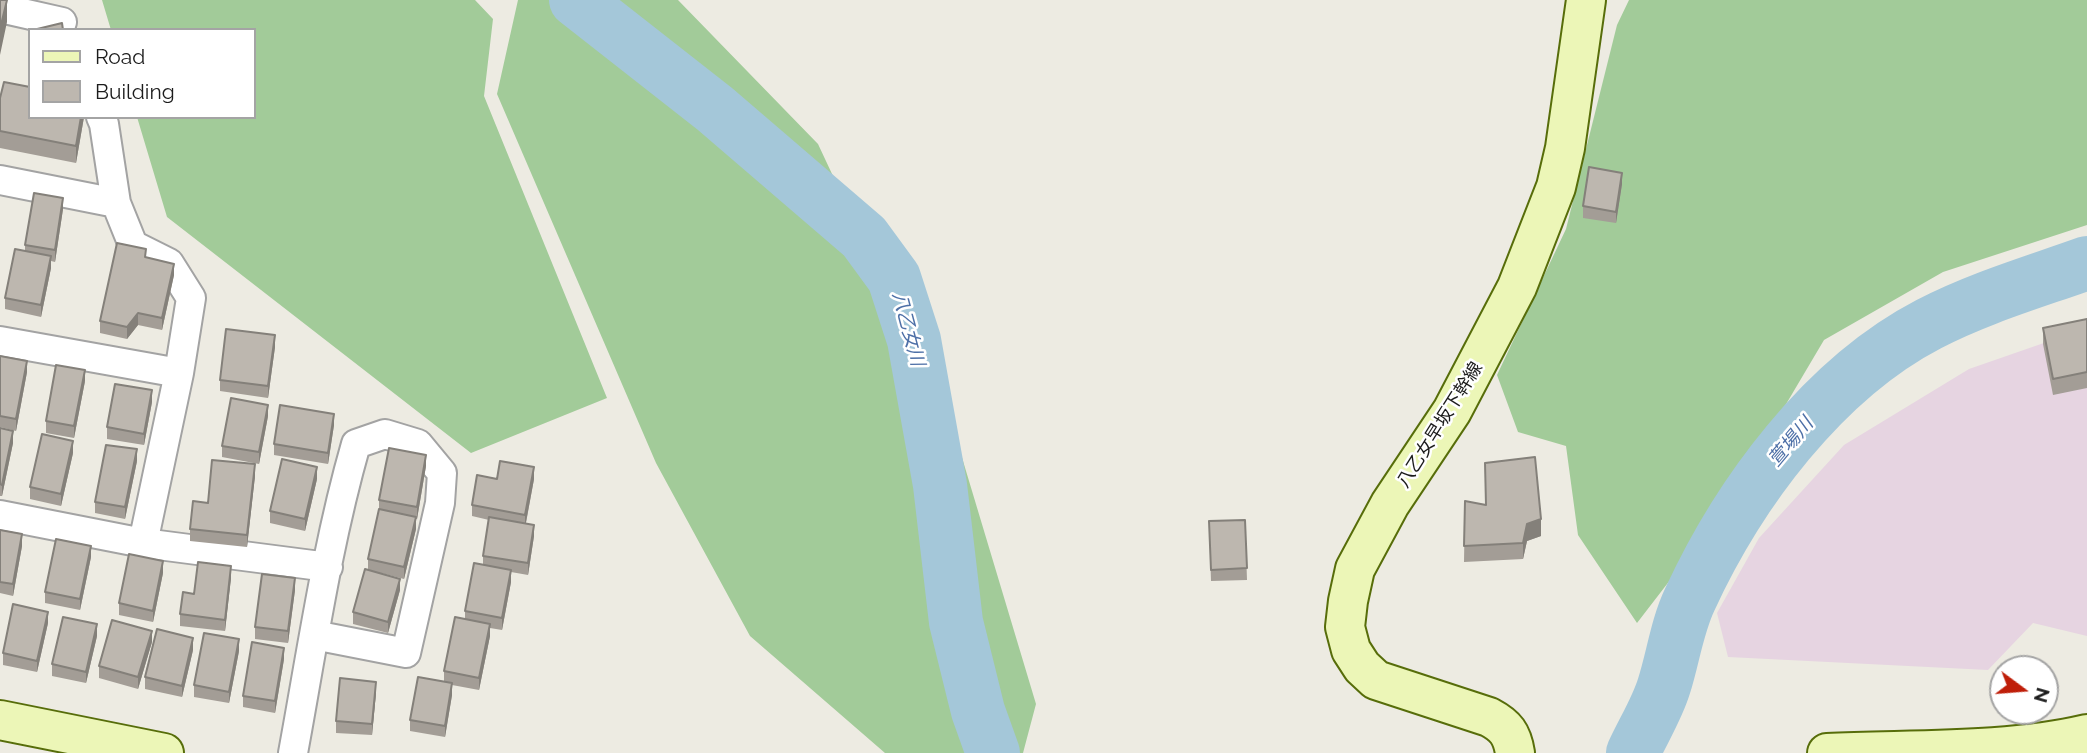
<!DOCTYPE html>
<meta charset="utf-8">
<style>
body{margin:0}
#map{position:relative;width:2087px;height:753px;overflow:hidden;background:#edebe2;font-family:Raleway,sans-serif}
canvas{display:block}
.legend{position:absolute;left:28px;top:28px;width:228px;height:91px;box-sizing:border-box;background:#fff;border:2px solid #a4a4a4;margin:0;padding:9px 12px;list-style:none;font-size:21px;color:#1c1c1c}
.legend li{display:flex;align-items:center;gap:14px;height:35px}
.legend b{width:35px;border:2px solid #a4a4a4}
.north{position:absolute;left:1989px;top:655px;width:70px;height:70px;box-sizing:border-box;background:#fff;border:2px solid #a4a4a4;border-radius:50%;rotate:106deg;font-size:19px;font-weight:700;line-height:28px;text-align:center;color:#1c1c1c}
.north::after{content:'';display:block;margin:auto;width:24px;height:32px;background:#bf1e09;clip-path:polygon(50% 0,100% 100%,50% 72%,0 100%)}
</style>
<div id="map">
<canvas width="2087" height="753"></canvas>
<ul class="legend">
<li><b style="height:9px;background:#ecf6b7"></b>Road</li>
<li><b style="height:19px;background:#bdb7af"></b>Building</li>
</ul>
<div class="north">N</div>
</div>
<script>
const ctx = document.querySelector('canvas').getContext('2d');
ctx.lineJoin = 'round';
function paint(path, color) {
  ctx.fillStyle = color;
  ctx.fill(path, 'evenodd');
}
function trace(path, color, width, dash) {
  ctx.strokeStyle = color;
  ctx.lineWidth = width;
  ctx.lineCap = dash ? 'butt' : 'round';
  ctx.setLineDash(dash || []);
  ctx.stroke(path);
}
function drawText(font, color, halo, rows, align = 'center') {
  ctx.font = font + ' Raleway,"Noto Sans JP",sans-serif';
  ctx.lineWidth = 5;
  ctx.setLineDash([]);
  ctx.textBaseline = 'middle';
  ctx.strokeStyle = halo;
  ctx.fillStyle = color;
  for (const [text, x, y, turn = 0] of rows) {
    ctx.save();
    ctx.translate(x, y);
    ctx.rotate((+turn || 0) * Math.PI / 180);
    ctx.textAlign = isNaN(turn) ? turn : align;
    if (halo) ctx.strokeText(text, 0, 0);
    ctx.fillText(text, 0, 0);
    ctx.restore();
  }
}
paint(new Path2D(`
 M2087,328V636L2033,623L1988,670L1728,657L1717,613L1759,538L1844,445L1969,369Z`), '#e6d4e1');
paint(new Path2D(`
 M102,0H475L493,19L484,96L607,398L471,453L167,217L137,117H254V30H111Z
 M518,0H678L818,144L957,441L1036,704L1023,753H885L750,636L656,463L497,94Z
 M1629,0H2087V225L1943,272L1824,340L1721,514L1637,623L1578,535L1566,446L1518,432L1497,375L1566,229L1617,25Z`), '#a2cb99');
trace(new Path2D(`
 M576,0L715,109L864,237L894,278L914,340L940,485L956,622L978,711L993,753
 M1633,753C1643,731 1657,709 1664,686C1673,658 1677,626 1690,599C1739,493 1823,379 1929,324C1979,298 2034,282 2087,263`), '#a4c7d9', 54);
const street = new Path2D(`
 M0,8L62,22
 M101,117L104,124L116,203L133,245L169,263L191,298L179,373L143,543
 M0,180L116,203
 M0,341L179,373
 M0,515L143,543L328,567
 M293,753C312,650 327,545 356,444L385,434L418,444L442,473L440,503L406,653L314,635`);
const secondary = new Path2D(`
 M0,720L164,753
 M1515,753C1512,734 1506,726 1489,717L1376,680L1362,667L1351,650L1345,627L1348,601L1355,569L1390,504L1452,411L1517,287L1556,187L1565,148L1586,0
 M1827,753C1911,749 2006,753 2087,734`);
trace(street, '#a3a3a3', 32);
trace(secondary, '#576d0a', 42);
trace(street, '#fff', 28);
trace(secondary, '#ecf6b7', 38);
paint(new Path2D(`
 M0,98L84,117L76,163L0,148Z
 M1622,184L1616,223L1583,218V206Z
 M63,209L55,262L51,261V268L41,317L5,309V298L25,251V245Z
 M146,258L174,275L162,330L138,325L127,339L100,333V321Z
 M2087,319V388L2053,395L2043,344V328Z
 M275,347L268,398L220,391V380Z
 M0,356L27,372L16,431L0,427Z
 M85,381L74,438L46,433V421Z
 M152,402L144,445L107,439V427Z
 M268,416L259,464L222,457V446Z
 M334,425L328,464L274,455V444Z
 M0,428L13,443L2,496H0Z
 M73,453L61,506L30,499V487Z
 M137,461L125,519L95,513V502Z
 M426,466L417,519H416V529L404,579L381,573L400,590L388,633L353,624V612L368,570V559L379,510V500Z
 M255,476L247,547L190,541V529L208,503Z
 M317,479L305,531L270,523V511Z
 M497,479H534L526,523L534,536L528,575L511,572V582L502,630L490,628V636L479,690L452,685V695L445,737L410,731V720L444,682V671L465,619V611L483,564V556L489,520L472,516V505Z
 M1465,501L1541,536L1527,541L1523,559L1464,562Z
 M1245,520L1247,580L1211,581L1209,521Z
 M0,530L22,546L13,596L0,593Z
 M91,557L80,610L45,603V592Z
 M163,573L153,622L119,615V603Z
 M231,578L225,631L180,626V614L194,594Z
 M295,590L288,643L255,639V627Z
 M48,623L37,672L3,665V653Z
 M97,636L86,683L52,676V664Z
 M152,642L138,689L99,678V666Z
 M193,650L182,697L145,689V677Z
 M239,651L229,703L194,697V685Z
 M284,659L275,713L243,707V696Z
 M376,693L372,735L336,733V721Z`), '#a39d96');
paint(new Path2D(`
 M7,0V22L0,55V29Z
 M81,117H84L76,163V146Z
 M1622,173V184L1616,223V212Z
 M63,198V209L55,262V250Z
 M51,256V268L41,317V305Z
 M174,264V275L162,330V318Z
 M138,313V325L127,339V327Z
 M275,335V347L268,398V386Z
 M27,361V372L16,431V419Z
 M85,370V381L74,438V426Z
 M152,390V402L144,445V434Z
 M268,405V416L259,464V452Z
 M334,414V425L328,464V453Z
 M13,431V443L2,496V485Z
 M73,441V453L61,506V494Z
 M137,449V461L125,519V507Z
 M426,455V466L417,519V507Z
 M255,464V476L247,547V535Z
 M317,467V479L305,531V519Z
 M534,467V479L525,527V515Z
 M416,517V529L404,579V567Z
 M1541,519V536L1527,541L1523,559V543L1527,524Z
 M534,525V536L528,575V563Z
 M22,534V546L13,596V584Z
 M91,546V557L80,610V599Z
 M163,561V573L153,622V611Z
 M231,566V578L225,631V620Z
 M511,570V582L502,630V618Z
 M295,578V590L288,643V631Z
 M400,579V590L388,633V622Z
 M48,612V623L37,672V661Z
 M97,624V636L86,683V672Z
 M490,624V636L479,690V678Z
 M152,631V642L138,689V677Z
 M193,638V650L182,697V686Z
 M239,639V651L229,703V692Z
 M284,648V659L275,713V701Z
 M376,682V693L372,735V724Z
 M452,683V695L445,737V726Z`), '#84807a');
const building = new Path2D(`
 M0,0H7L0,29Z
 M62,23L63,30H33Z
 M4,82L30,87V117H81L76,146L0,131V98Z
 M1589,167L1622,173L1616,212L1583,206Z
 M34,193L63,198L55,250L25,245Z
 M117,243L146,249L145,257L174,264L162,318L138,313L127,327L100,321Z
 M15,249L51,256L41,305L5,298Z
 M2087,319V372L2053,379L2043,328Z
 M226,329L275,335L268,386L220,380Z
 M0,356L27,361L16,419L0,416Z
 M56,365L85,370L74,426L46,421Z
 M115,384L152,390L144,434L107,427Z
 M231,398L268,405L259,452L222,446Z
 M280,405L334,414L328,453L274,444Z
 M0,428L13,431L2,485L0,484Z
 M42,434L73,441L61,494L30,487Z
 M106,445L137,449L125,507L95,502Z
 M389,448L426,455L417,507L379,500Z
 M1535,457L1541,519L1527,524L1523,543L1464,546L1465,501L1486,505L1485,463Z
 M282,459L317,467L305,519L270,511Z
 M212,460L255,464L247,535L190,529L193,501L208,503Z
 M500,461L534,467L525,515L472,505L477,475L497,479Z
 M379,509L416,517L404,567L368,559Z
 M489,517L534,525L528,563L483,556Z
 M1245,520L1247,568L1211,570L1209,521Z
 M0,530L22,534L13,584L0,582Z
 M56,539L91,546L80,599L45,592Z
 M129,554L163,561L153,611L119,603Z
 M198,562L231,566L225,620L180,614L183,592L194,594Z
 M474,563L511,570L502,618L465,611Z
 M365,569L400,579L388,622L353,612Z
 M262,574L295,578L288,631L255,627Z
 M13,604L48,612L37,661L3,653Z
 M63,617L97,624L86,672L52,664Z
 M455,617L490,624L479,678L444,671Z
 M112,620L152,631L138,677L99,666Z
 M157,629L193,638L182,686L145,677Z
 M204,633L239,639L229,692L194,685Z
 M252,642L284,648L275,701L243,696Z
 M418,677L452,683L445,726L410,720Z
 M340,678L376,682L372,724L336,721Z`);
paint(building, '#bdb7af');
trace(building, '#84807a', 2);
drawText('18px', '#1c1c1c', '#fff', [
 ["八乙女早坂下幹線",1440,425,-58]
]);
drawText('italic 19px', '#4e70a7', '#fff', [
 ["八乙女川",908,329,75],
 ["萱場川",1791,442,-50]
]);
</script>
